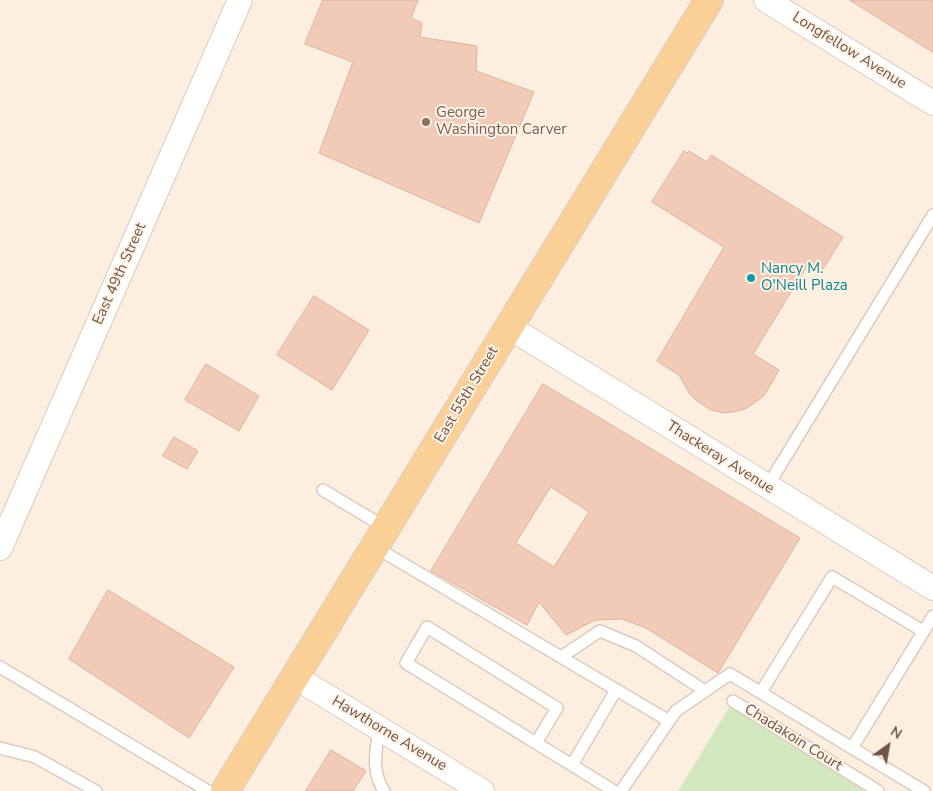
<!DOCTYPE html>
<style>
body{margin:0}
#map{position:relative;width:933px;height:791px;overflow:hidden;background:#fcefdf;font-family:"Nunito Sans",sans-serif}
canvas{display:block}
.north{position:absolute;left:863px;top:721px;width:50px;height:50px;-webkit-text-stroke:4px #fff3e5;paint-order:stroke;rotate:32deg;font-size:14px;font-weight:700;line-height:20px;text-align:center;color:#725447}
.north::after{content:'';display:block;margin:auto;width:18px;height:22px;background:#725447;clip-path:polygon(50% 0,100% 100%,50% 72%,0 100%)}
</style>
<div id="map">
<canvas width="933" height="791"></canvas>
<div class="north">N</div>
</div>
<script>
const ctx = document.querySelector('canvas').getContext('2d');
ctx.lineJoin = 'round';
function paint(path, color) {
  ctx.fillStyle = color;
  ctx.fill(path, 'evenodd');
}
function trace(path, color, width, dash) {
  ctx.strokeStyle = color;
  ctx.lineWidth = width;
  ctx.lineCap = dash ? 'butt' : 'round';
  ctx.setLineDash(dash || []);
  ctx.stroke(path);
}
function drawText(font, color, halo, rows, align = 'center') {
  ctx.font = font + ' "Nunito Sans",sans-serif';
  ctx.lineWidth = 4;
  ctx.setLineDash([]);
  ctx.textBaseline = 'middle';
  ctx.strokeStyle = halo;
  ctx.fillStyle = color;
  for (const [text, x, y, turn = 0] of rows) {
    ctx.save();
    ctx.translate(x, y);
    ctx.rotate((+turn || 0) * Math.PI / 180);
    ctx.textAlign = isNaN(turn) ? turn : align;
    if (halo) ctx.strokeText(text, 0, 0);
    ctx.fillText(text, 0, 0);
    ctx.restore();
  }
}
paint(new Path2D(`
 M733,701L878,791H678Z`), '#d2e9bf');
const building = new Path2D(`
 M323,0H418L411,18L422,23L420,37L477,46L476,71L534,92L479,223L319,153L353,62L305,44Z
 M850,0H933V52Z
 M684,151L687,153L689,151L707,162L711,155L843,237L820,274L807,266L753,354L779,370L764,396L747,408L738,411L725,413L711,410L697,401L689,393L679,375L657,361L724,247L652,202Z
 M314,296L369,330L332,390L277,355Z
 M206,364L259,396L239,431L185,400Z
 M543,384L800,538L718,673L646,628L622,619L595,620L566,635L539,602L527,625L431,571ZM551,487L589,512L554,567L516,543Z
 M174,437L198,451L187,469L163,456Z
 M108,590L234,667L189,738L69,659Z
 M331,750L366,771L353,791H306Z`);
paint(building, '#f1cbb7');
trace(building, '#e3b098', 1);
const lane = new Path2D(`
 M767,487L933,215
 M323,490L386,528
 M375,547L669,721
 M561,657L600,631L636,646L705,691
 M0,667L208,791
 M761,692L832,577L923,631
 M733,701L878,791
 M379,728C376,751 371,771 384,791
 M536,743L557,708L427,627L406,663C475,706 545,748 614,791
 M0,748L35,757L96,791
 M852,748L924,791
 M572,765L616,690
 M621,791L676,711L730,674L852,748L933,616`);
const street = new Path2D(`
 M766,0L933,103
 M509,327L933,588
 M0,548L240,0
 M295,677L482,791`);
const primary = new Path2D(`
 M225,791L709,0`);
trace(lane, '#dfcabc', 14);
trace(street, '#dfcabc', 26);
trace(primary, '#d8cfcb', 30);
trace(lane, '#fff', 11);
trace(street, '#fff', 24);
trace(primary, '#fbd097', 28);
for (const [x, y, r, color] of [
 [426,122,5,"#8d6e63"],
 [751,278,5,"#0f9aa8"]
]) {
  const dot = new Path2D();
  dot.arc(x, y, r, 0, 2 * Math.PI);
  ctx.fillStyle = color;
  ctx.fill(dot);
  trace(dot, '#fff3e5', 2);
}
drawText('15px', '#725447', '#fff3e5', [
 ["Longfellow Avenue",849,51,32],
 ["East 49th Street",120,274,-66],
 ["East 55th Street",467,395,-59],
 ["Thackeray Avenue",720,458,32],
 ["Hawthorne Avenue",389,734,31],
 ["Chadakoin Court",793,738,32]
]);
drawText('15px', '#785e54', '#fff3e5', [
 ["George",436,113],
 ["Washington Carver",436,130]
], 'left');
drawText('15px', '#0d838f', '#fff3e5', [
 ["Nancy M.",761,269],
 ["O'Neill Plaza",761,286]
], 'left');
</script>
